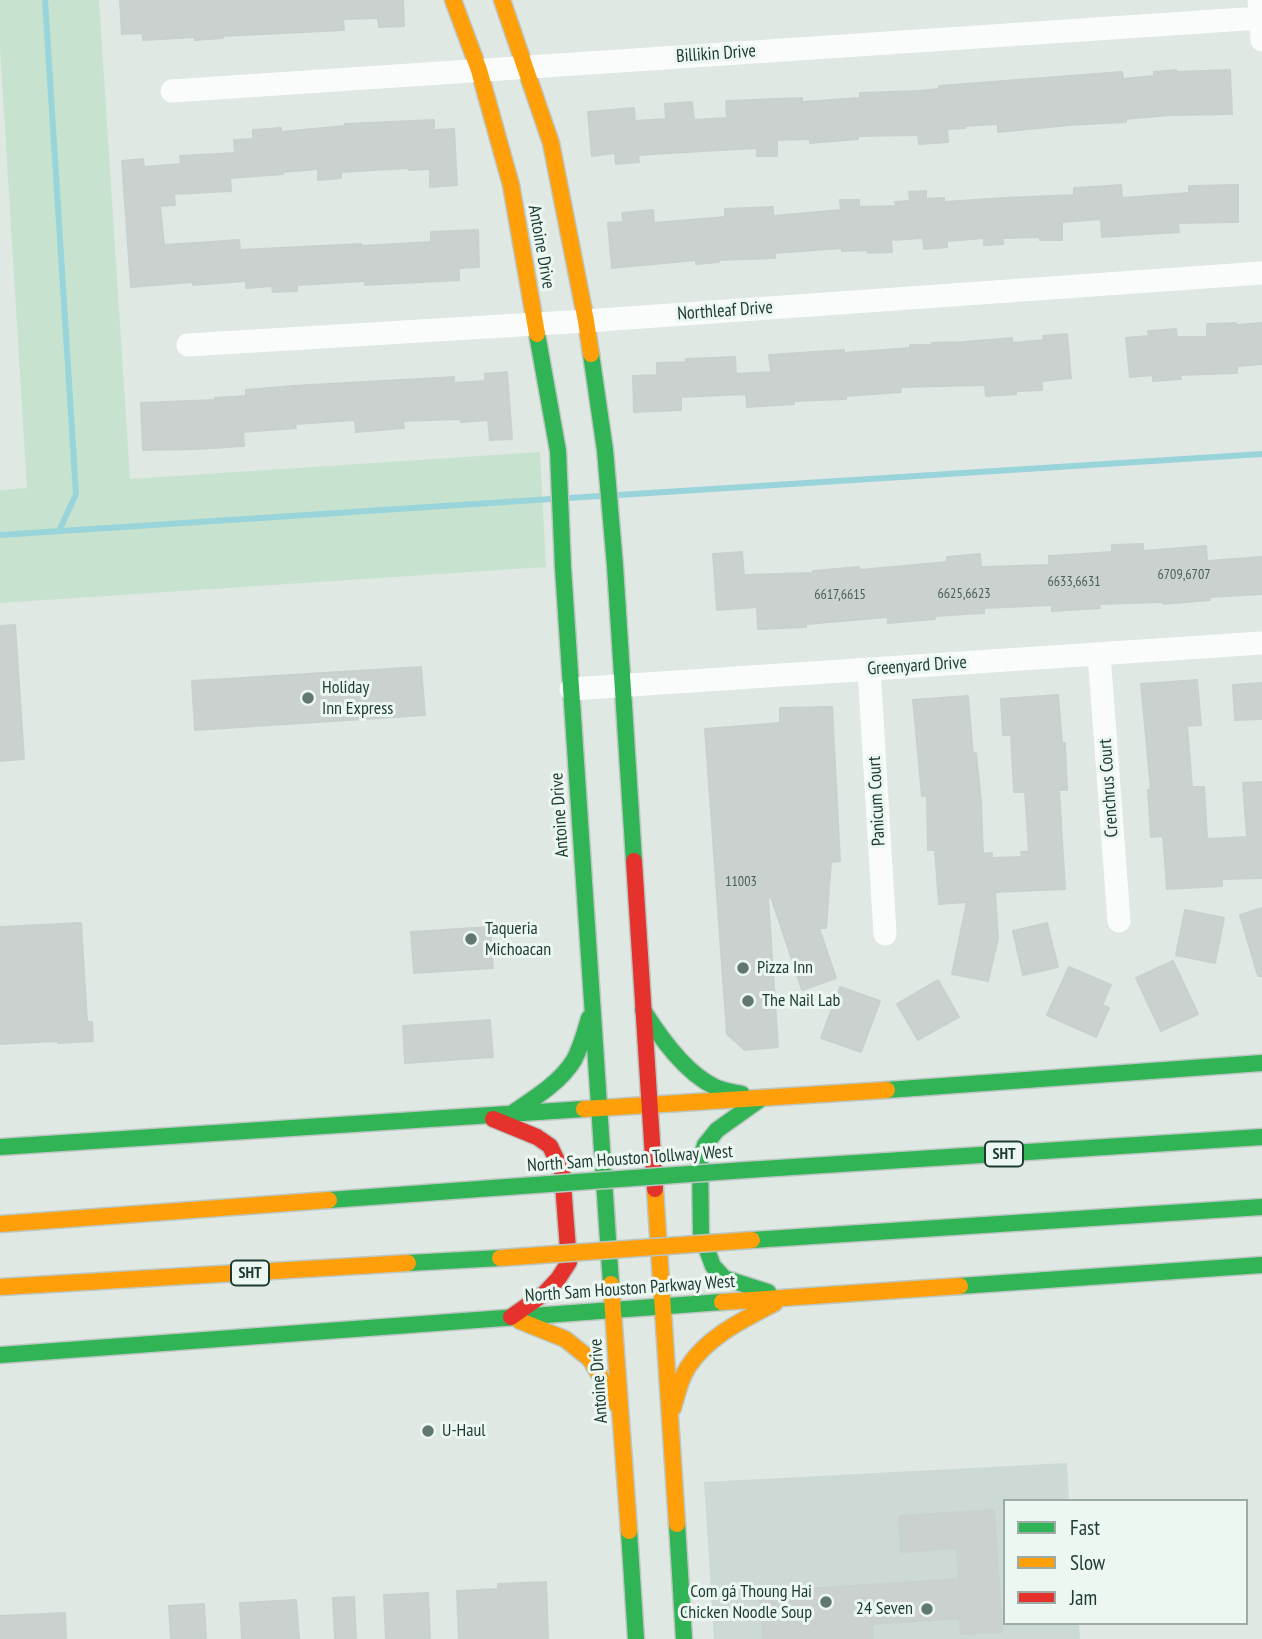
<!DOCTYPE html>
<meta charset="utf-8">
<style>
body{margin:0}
#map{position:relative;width:1262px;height:1639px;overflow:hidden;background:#e0e8e4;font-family:"PT Sans Narrow",sans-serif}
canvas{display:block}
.legend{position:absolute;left:1003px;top:1499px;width:245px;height:126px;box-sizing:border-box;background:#edf7f2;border:2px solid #9aaca5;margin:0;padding:9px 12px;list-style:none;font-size:21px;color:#1d3b32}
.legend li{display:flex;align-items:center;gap:14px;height:35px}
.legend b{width:35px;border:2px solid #9aaca5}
</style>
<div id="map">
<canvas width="1262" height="1639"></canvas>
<ul class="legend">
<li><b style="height:9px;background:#30b455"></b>Fast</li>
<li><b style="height:9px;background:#ff9f0a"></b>Slow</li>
<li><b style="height:9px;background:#e5322d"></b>Jam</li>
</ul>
</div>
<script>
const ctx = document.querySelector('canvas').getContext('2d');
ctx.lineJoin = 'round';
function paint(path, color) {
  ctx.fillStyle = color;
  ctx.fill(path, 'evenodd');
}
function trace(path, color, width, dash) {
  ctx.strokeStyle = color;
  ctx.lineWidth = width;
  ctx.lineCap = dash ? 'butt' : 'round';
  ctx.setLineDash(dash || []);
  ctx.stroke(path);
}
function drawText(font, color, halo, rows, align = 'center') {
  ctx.font = font + ' "PT Sans Narrow",sans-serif';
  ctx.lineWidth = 6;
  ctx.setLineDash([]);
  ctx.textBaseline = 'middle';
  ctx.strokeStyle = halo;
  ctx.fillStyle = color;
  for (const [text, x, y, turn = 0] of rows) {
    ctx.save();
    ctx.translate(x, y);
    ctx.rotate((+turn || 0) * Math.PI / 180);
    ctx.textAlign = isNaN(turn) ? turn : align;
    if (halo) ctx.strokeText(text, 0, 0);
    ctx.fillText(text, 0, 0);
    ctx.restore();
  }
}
paint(new Path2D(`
 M1067,1463L1069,1501H1005V1623H1079L1080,1639H714L704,1482Z`), '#cdd9d4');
paint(new Path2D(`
 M0,0H99L130,479L540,452L546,567L0,603V490L27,488L0,48Z`), '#c7e3cf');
trace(new Path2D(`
 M45,0L76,494L59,531
 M618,495L1262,454
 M569,498L600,496
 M0,535L551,499`), '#9ad4db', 6);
const building = new Path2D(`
 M120,0H403L404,26L379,27L378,18L343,19L344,30L223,36V38L195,40V37L143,40V33L122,34Z
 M1176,70V72L1230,70L1232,114L1169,115L1126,119V122L1069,125L998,132V124L965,126V128L947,129L948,142L919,144L918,135L858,136V139L810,143V139L777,140V156H757V148L703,151L638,155L639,162L616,164L615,153L592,156L588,112L634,108L635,121L666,119L665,104L692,102L694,120L727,118L726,101L802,98V102L860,98V93L919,91L939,89V86L1122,72L1123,79L1154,76V72Z
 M434,120V130L454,129L457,185L430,187V169L409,170V168L341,172V178L318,180V169L283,172V174L230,178L231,191L174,194L175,205L160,206L164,245L239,240L240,250L361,244V246L431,242V232L478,230L479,267L459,268V280L365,285V281L297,285V291L273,292L272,286L246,288V281L193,285V282L131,287L122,161L143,159L144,167L181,164L180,156L235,153L234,140L253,139V130L281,128V132L345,126V124Z
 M1121,185L1122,198L1189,193V186L1238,185V222L1178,223L1179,232L1102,237L1101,219L1062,222V240H1040V237L1003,238V244L984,245V238L947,241V247L924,249L923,238L891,240L892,252L868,253L867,250L842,251V248L775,253V258L719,260V262L696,264V260L612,268L608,223L623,222L622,213L653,210L654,223L725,217V209L773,207V216L841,210L840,200H859V207L896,206L895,202L910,201L909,192L926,191V199L944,198V202L1006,198L1074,195V188Z
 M1236,323V325L1262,323V364L1237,366V373L1180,375L1181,379L1153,381V375L1130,377L1126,338L1149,336L1148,331L1176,329L1177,337H1207V324Z
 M1067,334L1071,378L1042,381V390L1016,391V394L986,396L985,385L900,387L901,392L846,396V399L794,401V404L747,407L746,394L681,397V410L634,412L633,376L657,375V363L686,362V359L735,357L736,374L771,372L769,355L844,350V353L910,348V345H932V343L963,342L1012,338V343L1044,340L1043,336Z
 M507,372L512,439L490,440L488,420L461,422V419L403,421L404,428L356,432L355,420L295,424L296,428L243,432L244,446L196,449L143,450L141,403L215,400V398L246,396V390L293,386L454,377V383L485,381V374Z
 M1143,544V551L1206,546L1207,561L1262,557V594L1209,597L1210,600L1163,604V602L1099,604L1100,608L1052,611V605L984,608V613L934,616L935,619L888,623V617L806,624V627L758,629L757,607L717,610L713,554L742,552L744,575L813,573V571L859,567L860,570L947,562V557L980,554L981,567L1049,565V556L1112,552V545Z
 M15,625L24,759L0,761V626Z
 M421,667L425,715L195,730L192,681Z
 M1197,680L1201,725L1187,726L1192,787H1204L1207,839L1247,837L1243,783L1262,782V878L1222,879V886L1167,889L1163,836L1151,837L1148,790H1151L1141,684Z
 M1262,683V719L1235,720L1233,685Z
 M1058,695L1062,743H1065L1067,790H1059L1065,889L995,892L998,938L988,981L952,974L967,902L939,904L935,850H928L927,796H922L913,700L968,696L973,754L976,753L981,801L983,854L992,853V858L1022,857L1021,852H1029L1025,792H1014L1011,735H1003L1001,699Z
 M832,707L840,861L831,862L826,928H819L836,978L802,990L771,897H768L778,1047L745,1050L727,1034L705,729L780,723V708Z
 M1262,908V976H1258L1240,915Z
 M1185,910L1224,918L1215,963L1176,955Z
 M81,923L87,1022H92L93,1041L58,1043V1041L0,1044V927Z
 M1047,923L1058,967L1023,975L1013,931Z
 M490,927L493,968L414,973L411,932Z
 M1173,961L1198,1014L1161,1031L1136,978Z
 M1069,967L1111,985L1102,1005L1109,1008L1096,1037L1047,1015Z
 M938,980L959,1017L918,1040L897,1004Z
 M840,987L880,1001L861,1052L821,1038Z
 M490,1020L493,1057L405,1063L403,1026Z
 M994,1510L1002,1632L961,1634L960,1618L872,1624L873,1639H763L760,1592L959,1579L957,1548L901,1552L899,1516Z
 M546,1582L548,1639H459L457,1591L498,1589V1584Z
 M428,1593L430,1639H386L384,1595Z
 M354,1597L356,1639H335L333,1598Z
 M296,1600L299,1639H242L240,1603Z
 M204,1604L206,1639H171L169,1606Z
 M65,1613L66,1639H0V1616Z`);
paint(building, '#cad1ce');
trace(building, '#c8d1cd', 2);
const fast = new Path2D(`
 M537,334L558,451L563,568L611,1284
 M591,354L605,450L615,566L634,861
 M643,1010C660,1037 685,1073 715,1087C723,1091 733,1092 742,1094
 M887,1090L1262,1063
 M762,1098L717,1130L705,1145L700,1161L701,1234L713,1266L724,1278L768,1292
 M511,1114C533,1099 560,1083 574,1060C581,1047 585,1032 589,1018
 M0,1147L584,1109
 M746,1170L1262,1137
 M329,1200L493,1188
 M752,1240L1262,1207
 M408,1263L500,1258
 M960,1286L1262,1265
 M0,1355L722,1302
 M677,1524L684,1639
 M629,1531L636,1639`);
const slow = new Path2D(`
 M453,0L479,70L511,185L537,334
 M502,0L551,143L586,321L591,354
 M584,1109L887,1090
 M655,1189L677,1524
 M0,1224L329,1200
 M611,1284L629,1531
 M0,1287L408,1263
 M722,1302L960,1286
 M520,1321L565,1339L590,1359L618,1406
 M673,1408C677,1394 680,1379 688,1367C708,1336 743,1320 775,1303`);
const jam = new Path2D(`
 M634,861L655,1189
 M493,1119L537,1137L550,1146L562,1171L569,1262L558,1279L545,1293L511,1317`);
trace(fast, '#bcc7c2', 19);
trace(slow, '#bcc7c2', 19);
trace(jam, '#bcc7c2', 19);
trace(new Path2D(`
 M1259,0L1262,40
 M172,91L1260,18
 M188,345L586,321L1262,273
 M1099,654L1119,921
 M869,669L885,934
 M571,689L1262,643`), '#fafcfb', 23);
trace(fast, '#30b455', 16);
trace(slow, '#ff9f0a', 16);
trace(jam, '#e5322d', 16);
const fastBridge = new Path2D(`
 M493,1188L746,1170`);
const slowBridge = new Path2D(`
 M500,1258L752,1240`);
trace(fastBridge, '#bac5c1', 19, []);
trace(slowBridge, '#bac5c1', 19, []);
trace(fastBridge, '#30b455', 16);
trace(slowBridge, '#ff9f0a', 16);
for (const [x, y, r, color] of [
 [308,698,7,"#617870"],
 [471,939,7,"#617870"],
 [743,968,7,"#617870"],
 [748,1001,7,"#617870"],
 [428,1431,7,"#617870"],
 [826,1602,7,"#617870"],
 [927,1609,7,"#617870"]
]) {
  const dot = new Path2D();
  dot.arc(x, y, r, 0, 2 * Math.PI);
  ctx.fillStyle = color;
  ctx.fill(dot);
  trace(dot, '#edf7f2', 2.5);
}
drawText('14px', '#486059', null, [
 ["6709,6707",1184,575],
 ["6633,6631",1074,582],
 ["6625,6623",964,594],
 ["6617,6615",840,595],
 ["11003",741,882]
]);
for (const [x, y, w] of [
 [1004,1154,38],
 [250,1273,38]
]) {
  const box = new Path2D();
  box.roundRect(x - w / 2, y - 12.5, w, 25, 5);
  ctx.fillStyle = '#edf7f2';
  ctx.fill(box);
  trace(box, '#1d3b32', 2);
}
drawText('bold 16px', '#1d3b32', null, [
 ["SHT",1004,1154],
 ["SHT",250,1273]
]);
drawText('18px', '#1d3b32', '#edf7f2', [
 ["Billikin Drive",716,54,-4],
 ["Antoine Drive",541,247,80],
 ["Northleaf Drive",725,311,-4],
 ["Greenyard Drive",917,666,-4],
 ["Crenchrus Court",1109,788,-94],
 ["Panicum Court",877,801,-93],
 ["Antoine Drive",560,815,-94],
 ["North Sam Houston Tollway West",630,1159,-4],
 ["North Sam Houston Parkway West",630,1289,-4],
 ["Antoine Drive",599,1381,-94]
]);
drawText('18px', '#1d3b32', '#edf7f2', [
 ["Holiday",322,688],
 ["Inn Express",322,709],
 ["Taqueria",485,929],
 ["Michoacan",485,950],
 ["Pizza Inn",757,968],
 ["The Nail Lab",762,1001],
 ["U-Haul",442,1431],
 ["Com gá Thoung Hai",812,1592,"right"],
 ["Chicken Noodle Soup",812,1613,"right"],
 ["24 Seven",913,1609,"right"]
], 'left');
</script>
